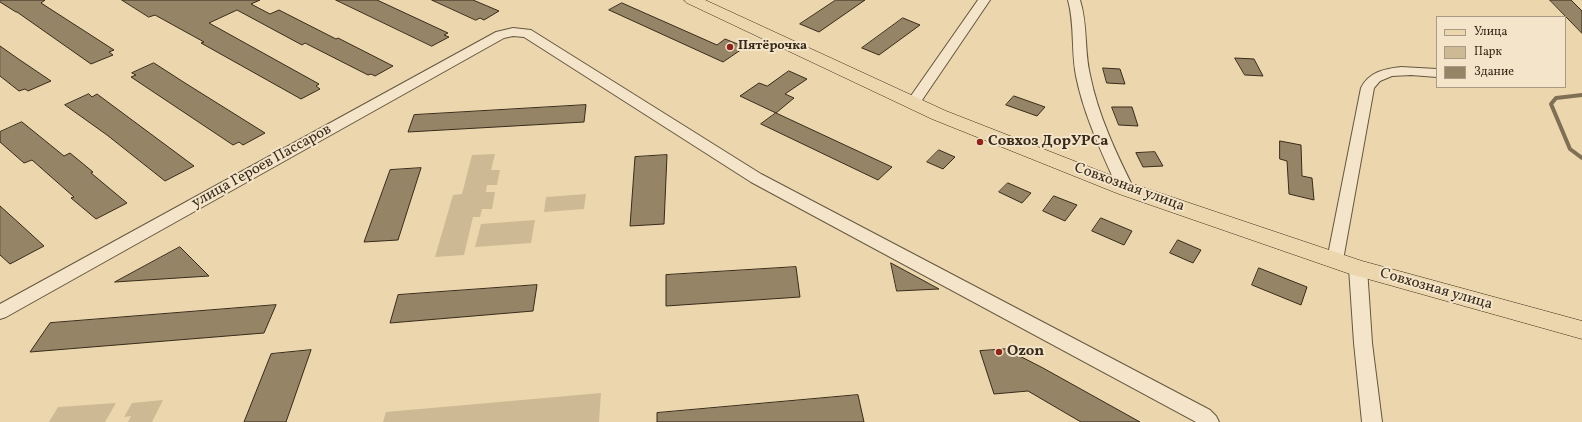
<!DOCTYPE html>
<meta charset="utf-8">
<style>
body{margin:0}
#map{position:relative;width:1582px;height:422px;overflow:hidden;background:#ecd6ad;font-family:Vollkorn,serif}
canvas{display:block}
.legend{position:absolute;left:1436px;top:16px;width:130px;height:72px;box-sizing:border-box;background:#f3e4ca;border:1px solid #a89a84;margin:0;padding:5px 7px;list-style:none;font-size:12px;color:#382b1a}
.legend li{display:flex;align-items:center;gap:8px;height:20px}
.legend b{width:20px;border:1px solid #a89a84}
</style>
<div id="map">
<canvas width="1582" height="422"></canvas>
<ul class="legend">
<li><b style="height:5px;background:#ecd6ad"></b>Улица</li>
<li><b style="height:11px;background:#cdb994"></b>Парк</li>
<li><b style="height:11px;background:#968466"></b>Здание</li>
</ul>
</div>
<script>
const ctx = document.querySelector('canvas').getContext('2d');
ctx.lineJoin = 'round';
function paint(path, color) {
  ctx.fillStyle = color;
  ctx.fill(path, 'evenodd');
}
function trace(path, color, width, dash) {
  ctx.strokeStyle = color;
  ctx.lineWidth = width;
  ctx.lineCap = dash ? 'butt' : 'round';
  ctx.setLineDash(dash || []);
  ctx.stroke(path);
}
function drawText(font, color, halo, rows, align = 'center') {
  ctx.font = font + ' Vollkorn,serif';
  ctx.lineWidth = 4;
  ctx.setLineDash([]);
  ctx.textBaseline = 'middle';
  ctx.strokeStyle = halo;
  ctx.fillStyle = color;
  for (const [text, x, y, turn = 0] of rows) {
    ctx.save();
    ctx.translate(x, y);
    ctx.rotate((+turn || 0) * Math.PI / 180);
    ctx.textAlign = isNaN(turn) ? turn : align;
    if (halo) ctx.strokeText(text, 0, 0);
    ctx.fillText(text, 0, 0);
    ctx.restore();
  }
}
paint(new Path2D(`
 M495,154L491,170H500L497,185H487L486,192H495L492,209H482L480,217H473L464,255L435,257L453,195L462,194L472,155Z
 M586,194L584,209L544,212L546,197Z
 M535,220L531,243L475,247L481,224Z
 M601,393L599,422H383L386,412Z
 M163,400L152,422H128L131,416L124,417L132,403Z
 M116,403L105,422H49L58,407Z`), '#cdb994');
trace(new Path2D(`
 M1582,95L1556,98L1551,104L1570,149L1582,158`), '#7f6f54', 4);
const building = new Path2D(`
 M0,0H45L41,3L114,50L109,52L113,55L91,64L17,12H16L0,2Z
 M122,0H260L251,4L270,14L279,10L336,39L338,38L393,66L375,76L371,74L368,75L305,43L302,45L237,10L209,23L319,84L316,86L320,89L301,99L201,43L204,42L155,15L149,17Z
 M336,0H377L448,33L444,35L449,37L432,46Z
 M432,0H473L499,11L484,20L480,18L476,20Z
 M836,0H865L819,32L800,24Z
 M1550,0H1571L1582,11V33Z
 M622,3L717,45L725,39L745,47L723,62L609,10Z
 M903,18L920,25L879,55L862,48Z
 M0,46L17,58L51,81L28,91L25,89L19,91L0,76Z
 M1235,58L1254,59L1263,76L1245,75Z
 M154,63L185,83L265,133L243,145L239,142L233,145L131,77L136,75L132,73Z
 M1103,68L1120,69L1125,84L1107,83Z
 M789,71L807,79L785,94L794,98L776,113L740,96L759,83L767,86Z
 M89,94L92,97L97,94L194,166L165,181L107,135L65,105Z
 M1014,96L1045,107L1037,116L1006,105Z
 M586,105L584,122L408,132L414,115Z
 M1112,107H1132L1138,126L1119,125Z
 M776,113L892,167L878,180L761,124Z
 M22,122L64,156L70,153L93,172L91,173L127,203L96,219L71,198L74,197L32,160L24,163L0,142V132Z
 M1280,141L1301,145L1302,176L1312,178L1314,200L1289,194L1287,161L1280,159Z
 M939,150L955,157L943,169L927,162Z
 M1155,152L1163,166L1143,167L1136,153Z
 M667,155L664,224L630,226L635,157Z
 M421,168L398,240L364,242L390,170Z
 M1008,183L1031,193L1022,203L999,192Z
 M1054,196L1077,205L1065,221L1043,211Z
 M0,206L20,224L44,246L10,264L0,255Z
 M1101,218L1132,231L1124,245L1092,231Z
 M1178,240L1201,250L1193,263L1170,253Z
 M180,247L209,276L115,282Z
 M891,263L939,289L897,291Z
 M796,267L800,297L666,306V275Z
 M1259,268L1307,287L1301,305L1252,285Z
 M537,285L533,311L390,323L398,295Z
 M276,305L264,333L30,352L50,323Z
 M1006,349L1043,368L1140,422H1081L1028,391L994,394L980,351Z
 M311,350L286,422H244L271,354Z
 M858,395L864,422H657V413Z`);
paint(building, '#968466');
trace(building, '#382b1a', 1);
const minor = new Path2D(`
 M978,0H990L918,106L913,107L908,106L906,103Z
 M1068,0H1080C1088,25 1084,50 1090,75C1098,115 1116,153 1134,189L1132,193L1126,194L1120,193L1118,189C1102,153 1084,116 1076,76C1071,51 1075,25 1068,0Z
 M513,28L531,30L761,174L1210,410L1216,416L1219,422H1196L751,182L524,37L513,36L504,38L6,317L0,319V304L496,32Z
 M1401,67L1437,69V77L1411,75L1392,76L1380,81L1374,88L1343,260L1341,264L1335,266L1329,264L1327,260L1361,88C1369,72 1384,69 1401,67Z
 M1358,262L1364,264L1367,268L1372,343L1382,422H1362L1354,343L1349,268L1352,264Z`);
const major = new Path2D(`
 M684,0H705L946,111L1133,184L1362,261L1582,321V339L1350,274L1119,194L932,119L687,3Z`);
trace(minor, '#65563f', 2);
trace(major, '#382b1a', 1);
paint(minor, '#f3e4ca');
paint(major, '#ecd6ad');
for (const [x, y, r, color] of [
 [730,47,4,"#8f2418"],
 [980,142,4,"#8f2418"],
 [999,352,4,"#8f2418"]
]) {
  const dot = new Path2D();
  dot.arc(x, y, r, 0, 2 * Math.PI);
  ctx.fillStyle = color;
  ctx.fill(dot);
  trace(dot, '#f3e4ca', 1.5);
}
drawText('bold 13px', '#382b1a', '#f3e4ca', [
 ["Пятёрочка",738,47]
], 'left');
drawText('bold 15px', '#382b1a', '#f3e4ca', [
 ["Совхоз ДорУPCа",988,142],
 ["Ozon",1007,352]
], 'left');
drawText('15px', '#382b1a', '#f3e4ca', [
 ["улица Героев Пассаров",262,167,-29],
 ["Совхозная улица",1129,188,20],
 ["Совхозная улица",1436,290,16]
]);
</script>
